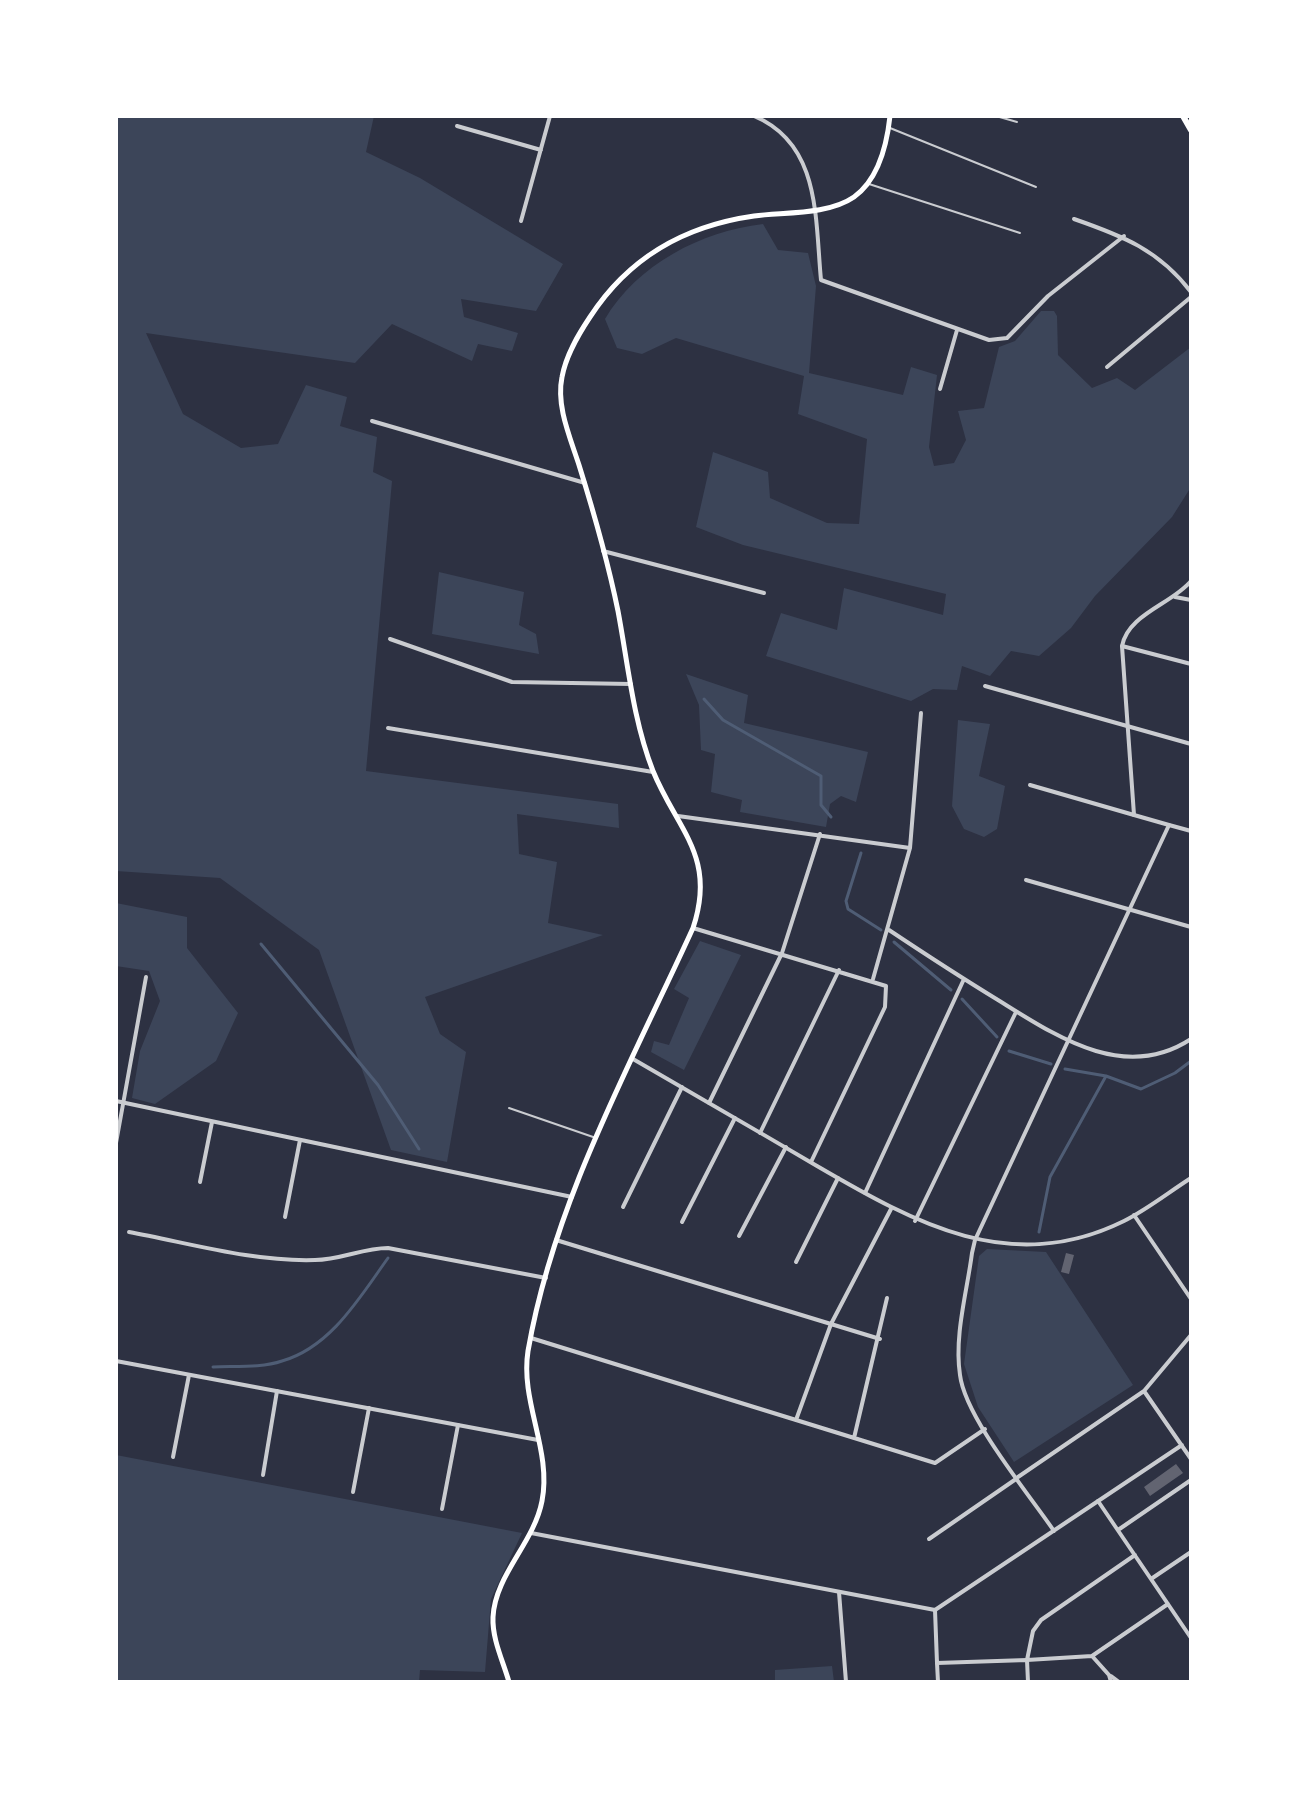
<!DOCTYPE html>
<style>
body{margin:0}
#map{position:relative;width:1307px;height:1798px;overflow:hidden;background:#2d3142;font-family:Cabin,sans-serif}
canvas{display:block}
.frame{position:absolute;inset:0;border:118px solid #fff;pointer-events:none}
</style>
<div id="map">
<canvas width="1307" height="1798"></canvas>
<div class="frame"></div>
</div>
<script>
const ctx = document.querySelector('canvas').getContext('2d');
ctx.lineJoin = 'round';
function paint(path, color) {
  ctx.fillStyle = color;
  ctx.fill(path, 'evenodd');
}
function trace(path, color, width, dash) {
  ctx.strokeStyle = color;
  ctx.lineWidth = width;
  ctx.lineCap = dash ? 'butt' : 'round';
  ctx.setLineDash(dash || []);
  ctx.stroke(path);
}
paint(new Path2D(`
 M116,116H374L366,152L420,178L563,264L536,311L461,299L464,317L518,333L512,351L478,344L472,361L392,324L355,363L146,333L183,414L241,448L278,444L306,385L347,397L340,426L377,437L373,472L392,481L366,771L618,804L619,828L517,814L519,854L557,862L548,923L603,935L425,997L440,1034L466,1052L447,1162L391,1150L319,950L220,878L116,871Z
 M763,224L778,250L808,253L816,286L809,373L903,395L911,367L937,375L929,447L934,466L954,463L966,440L958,411L984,408L999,347L1015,341L1041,311H1054L1057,316L1058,355L1092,388L1117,378L1135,390L1191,347V487L1172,517L1095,596L1071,628L1039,656L1011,651L990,676L962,666L957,690L933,689L911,701L766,656L781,613L837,630L844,588L943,615L946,594L743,545L696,527L713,452L768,472L770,498L827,523L859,524L867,439L798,414L804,376L676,338L642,354L617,348L605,319C637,265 701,231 763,224Z
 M439,572L524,592L519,625L536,634L539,654L432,634Z
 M686,674L748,695L744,723L868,752L856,802L841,796L830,804L826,827L740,812L742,800L711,792L715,754L701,750L699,705Z
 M958,720L990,724L979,776L1005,786L997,829L984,837L964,829L952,806Z
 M116,903L187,917V948L238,1013L216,1061L155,1104L132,1098L140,1051L160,1001L149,971L116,966Z
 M700,941L741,955L684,1070L651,1052L654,1041L669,1045L689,998L674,989Z
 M987,1249L1046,1252L1133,1385L1014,1462L978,1407L964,1364L979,1256Z
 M116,1455L522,1533L491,1599L485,1672L420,1670L419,1682H116Z
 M832,1666L834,1682H775V1670Z`), '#3c4559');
trace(new Path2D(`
 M704,699L723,720L821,776V805L831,817
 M861,853L846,901L848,909L881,930
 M894,942L951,990
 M261,944L378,1085L419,1149
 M962,999L997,1037
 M1009,1051L1051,1064
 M1065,1069L1106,1076L1141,1089L1175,1073L1191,1061
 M1039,1232L1050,1177L1106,1076
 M213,1367C235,1366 262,1368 282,1361C331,1347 360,1297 388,1258`), '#4f5d75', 3);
paint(new Path2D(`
 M1066,1253L1074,1255L1069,1274L1061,1272Z
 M1176,1464L1183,1473L1150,1496L1144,1487Z`), '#626471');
trace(new Path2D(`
 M996,116L1017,122
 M890,128L1036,187
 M869,184L1020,233
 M509,1108L596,1138`), '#caccd0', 2);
trace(new Path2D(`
 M754,116C821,144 815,219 821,280L989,340L1007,338L1048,296L1124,236
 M457,126L541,150
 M1074,219C1123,236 1159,250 1191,292
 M521,221L550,116
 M1107,367L1191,297
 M940,389L957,330
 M372,421L585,483
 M603,551L764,593
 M1175,597L1191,600
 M390,639L512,682L631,684
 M1122,646L1191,664
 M985,686L1191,744
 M388,728L653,772
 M1030,785L1134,815
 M678,816L910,848
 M1169,825L1191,831
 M1026,880L1191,927
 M693,928L886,986L885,1007L811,1162
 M889,930C925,954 962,978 998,1000C1056,1036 1124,1083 1191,1039
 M873,979L910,848L921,713
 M116,1101L572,1197
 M709,1103L782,953L820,834
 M760,1133L839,970
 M116,1143L146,977
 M200,1182L212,1122
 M865,1193L964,979
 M623,1207L682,1087
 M285,1217L300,1140
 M915,1221L1016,1012
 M682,1222L735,1118
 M129,1232C189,1243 253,1262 315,1260C340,1260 363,1248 388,1248L546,1278
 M739,1236L786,1147
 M556,1240L880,1339
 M796,1262L838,1178
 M531,1338L935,1463L985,1429
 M796,1420L831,1324L891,1209
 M854,1438L887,1298
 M173,1457L189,1375
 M263,1475L277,1391
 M353,1492L369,1408
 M1098,1501L1191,1638
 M442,1509L458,1425
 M1118,1530L1191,1480
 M929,1539L1016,1479
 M1135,1555L1041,1620L1033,1631L1027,1660L1092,1656L1168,1604
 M1151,1579L1191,1552
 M839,1592L846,1682
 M1092,1656L1109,1675L1111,1682
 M937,1663L938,1682
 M1111,1676L1119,1682`), '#caccd0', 4);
trace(new Path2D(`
 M633,1059C695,1095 756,1130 817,1166C915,1223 1011,1277 1124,1221C1148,1209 1169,1192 1191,1178
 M1134,1215L1191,1299
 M116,1361L538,1440
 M1144,1391L1191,1459
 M1018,1477L1144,1391L1191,1335
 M1054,1531C1028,1493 965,1417 960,1375C954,1336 967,1292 972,1253L975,1240L1169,825L1134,815L1122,646C1128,614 1172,604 1191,581
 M531,1533L935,1610L1182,1445
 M935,1610L937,1663L1027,1660L1028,1682`), '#caccd0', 4);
trace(new Path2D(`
 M509,1682C503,1661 492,1639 493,1617C495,1575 534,1543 542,1501C552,1450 520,1402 528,1351C554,1201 631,1064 693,928C717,856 677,830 653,771C633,720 628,664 618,611C608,562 594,513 579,465C570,437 556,406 562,377C566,355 578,335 590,317C629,257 684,226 754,216C785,212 828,215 854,197C879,179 887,144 890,116`), '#fff', 5);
trace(new Path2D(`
 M1183,116L1191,130`), '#fff', 6);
</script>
